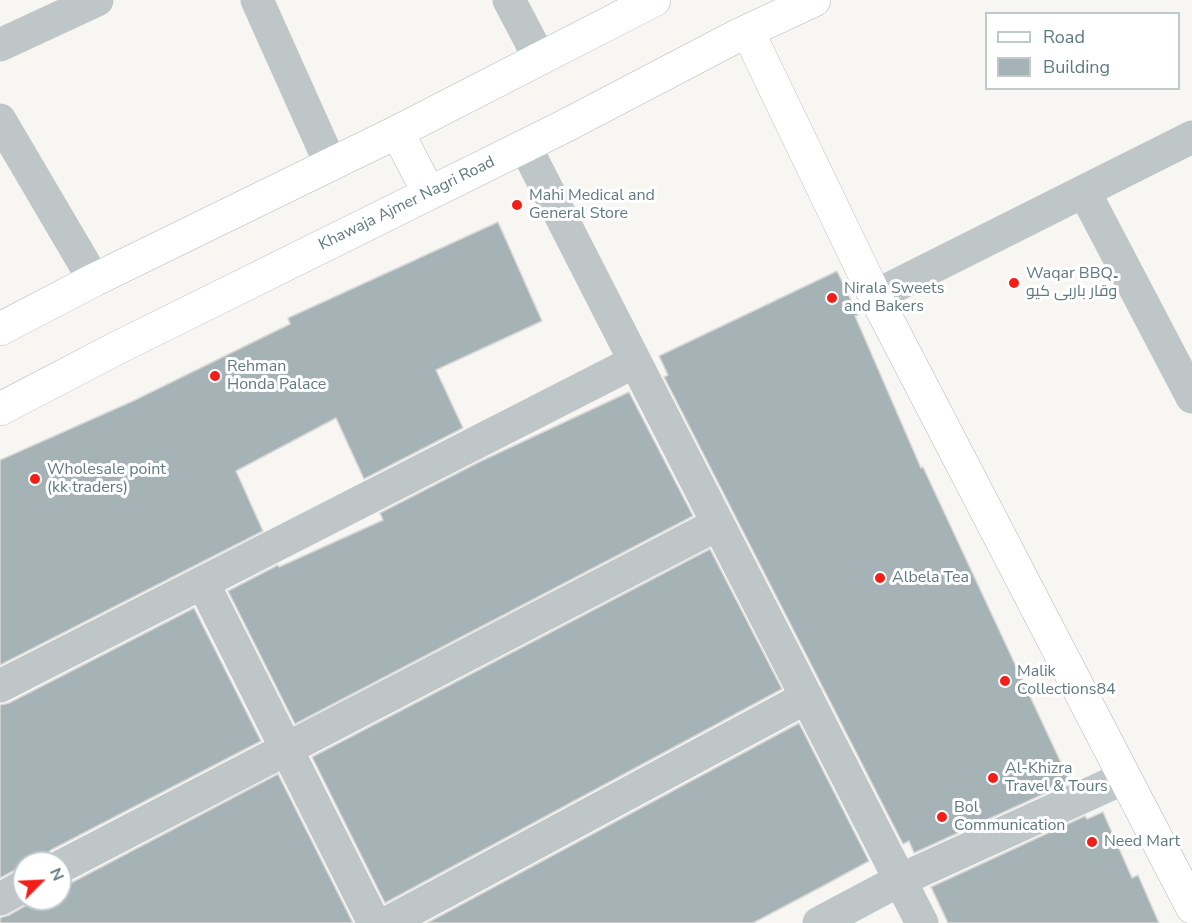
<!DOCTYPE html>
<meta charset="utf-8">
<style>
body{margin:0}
#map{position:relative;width:1192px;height:923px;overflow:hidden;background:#f7f6f3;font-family:"Nunito Sans",sans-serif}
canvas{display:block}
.legend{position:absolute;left:985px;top:12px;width:195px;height:78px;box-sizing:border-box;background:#fff;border:2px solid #bfcacd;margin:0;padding:8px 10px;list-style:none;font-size:18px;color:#5f7a81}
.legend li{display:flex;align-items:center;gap:12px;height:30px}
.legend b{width:30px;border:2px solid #bfcacd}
.north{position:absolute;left:12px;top:851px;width:60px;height:60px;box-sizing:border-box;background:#fff;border:2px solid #bfcacd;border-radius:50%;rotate:66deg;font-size:16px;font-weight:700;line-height:24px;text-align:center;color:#5f7a81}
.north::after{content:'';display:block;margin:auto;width:21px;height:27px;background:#f31e17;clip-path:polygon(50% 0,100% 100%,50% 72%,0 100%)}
</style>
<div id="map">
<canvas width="1192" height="923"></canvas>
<ul class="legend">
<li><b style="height:8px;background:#fff"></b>Road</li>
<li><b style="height:16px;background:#a6b3b6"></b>Building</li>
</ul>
<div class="north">N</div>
</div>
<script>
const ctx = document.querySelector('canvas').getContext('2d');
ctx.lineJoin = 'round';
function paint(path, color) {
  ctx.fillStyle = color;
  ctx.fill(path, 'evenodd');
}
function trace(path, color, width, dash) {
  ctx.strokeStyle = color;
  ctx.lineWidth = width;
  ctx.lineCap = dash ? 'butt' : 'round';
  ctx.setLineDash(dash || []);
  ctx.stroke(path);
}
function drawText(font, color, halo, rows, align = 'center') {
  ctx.font = font + ' "Nunito Sans",Cairo,sans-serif';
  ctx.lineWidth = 6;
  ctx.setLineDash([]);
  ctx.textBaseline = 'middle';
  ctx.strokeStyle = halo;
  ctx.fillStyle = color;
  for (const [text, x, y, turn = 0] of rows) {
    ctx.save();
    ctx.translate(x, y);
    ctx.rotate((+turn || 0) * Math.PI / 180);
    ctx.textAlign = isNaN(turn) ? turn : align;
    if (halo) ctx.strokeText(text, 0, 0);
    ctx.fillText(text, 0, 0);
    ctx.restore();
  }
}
const building = new Path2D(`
 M498,222L542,321L436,370L463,428L364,479L336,418L236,471L263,531L0,665V460L133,401L290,324L288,318Z
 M837,271L858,315L855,316L921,468L923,467L1070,782L914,853L909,841L903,844L664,377L668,375L659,356Z
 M629,392L693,516L295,724L228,591L278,565L279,567L383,520L380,513L479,462Z
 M710,549L782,689L385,903L312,757Z
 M194,608L261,741L51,850L45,856L42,863H24V867L15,870L0,878V705L9,703Z
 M799,723L869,861L823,886L753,923H427Z
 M278,774L353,923H0V918L9,915L37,899H60V886L69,884Z
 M1103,812L1132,878L1138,875L1159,923H948L931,887L1085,816L1087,819Z`);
paint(building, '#a6b3b6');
trace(building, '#d9d8d6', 1.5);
const secondary = new Path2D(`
 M748,32L875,296L1192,907
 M397,132L429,193
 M0,329L94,280L397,132L654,0
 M0,409L117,348L563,127L735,37L814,0`);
trace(secondary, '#b1babd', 34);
trace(new Path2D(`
 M257,0L331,165
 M509,0L540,59
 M0,45L97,0
 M0,120L94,280
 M525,146L922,923
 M1084,191L1192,397
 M875,296L1192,137
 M203,583L374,923
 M0,686L634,362
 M60,867L718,524
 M0,899L24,886
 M387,923L807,697
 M819,923L900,880L1124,778`), '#bfc6c8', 33);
trace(secondary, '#fff', 33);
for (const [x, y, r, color] of [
 [517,205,6,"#f31e17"],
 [1014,283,6,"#f31e17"],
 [832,298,6,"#f31e17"],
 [215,376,6,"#f31e17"],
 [35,479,6,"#f31e17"],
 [880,578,6,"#f31e17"],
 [1005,681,6,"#f31e17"],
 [993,778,6,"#f31e17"],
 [942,817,6,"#f31e17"],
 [1092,842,6,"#f31e17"]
]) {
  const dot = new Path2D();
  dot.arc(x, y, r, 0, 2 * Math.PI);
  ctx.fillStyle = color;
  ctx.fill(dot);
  trace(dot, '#fff', 2);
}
drawText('16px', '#5f7a81', '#fff', [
 ["Mahi Medical and",529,196],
 ["General Store",529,214],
 ["Waqar BBQ۔",1026,274],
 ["وقار باربی کیو",1026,292],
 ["Nirala Sweets",844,289],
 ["and Bakers",844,307],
 ["Rehman",227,367],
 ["Honda Palace",227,385],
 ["Wholesale point",47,470],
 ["(kk traders)",47,488],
 ["Albela Tea",892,578],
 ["Malik",1017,672],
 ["Collections84",1017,690],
 ["Al-Khizra",1005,769],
 ["Travel & Tours",1005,787],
 ["Bol",954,808],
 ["Communication",954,826],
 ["Need Mart",1104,842]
], 'left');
drawText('16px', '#5f7a81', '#fff', [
 ["Khawaja Ajmer Nagri Road",407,204,-26]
]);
</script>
